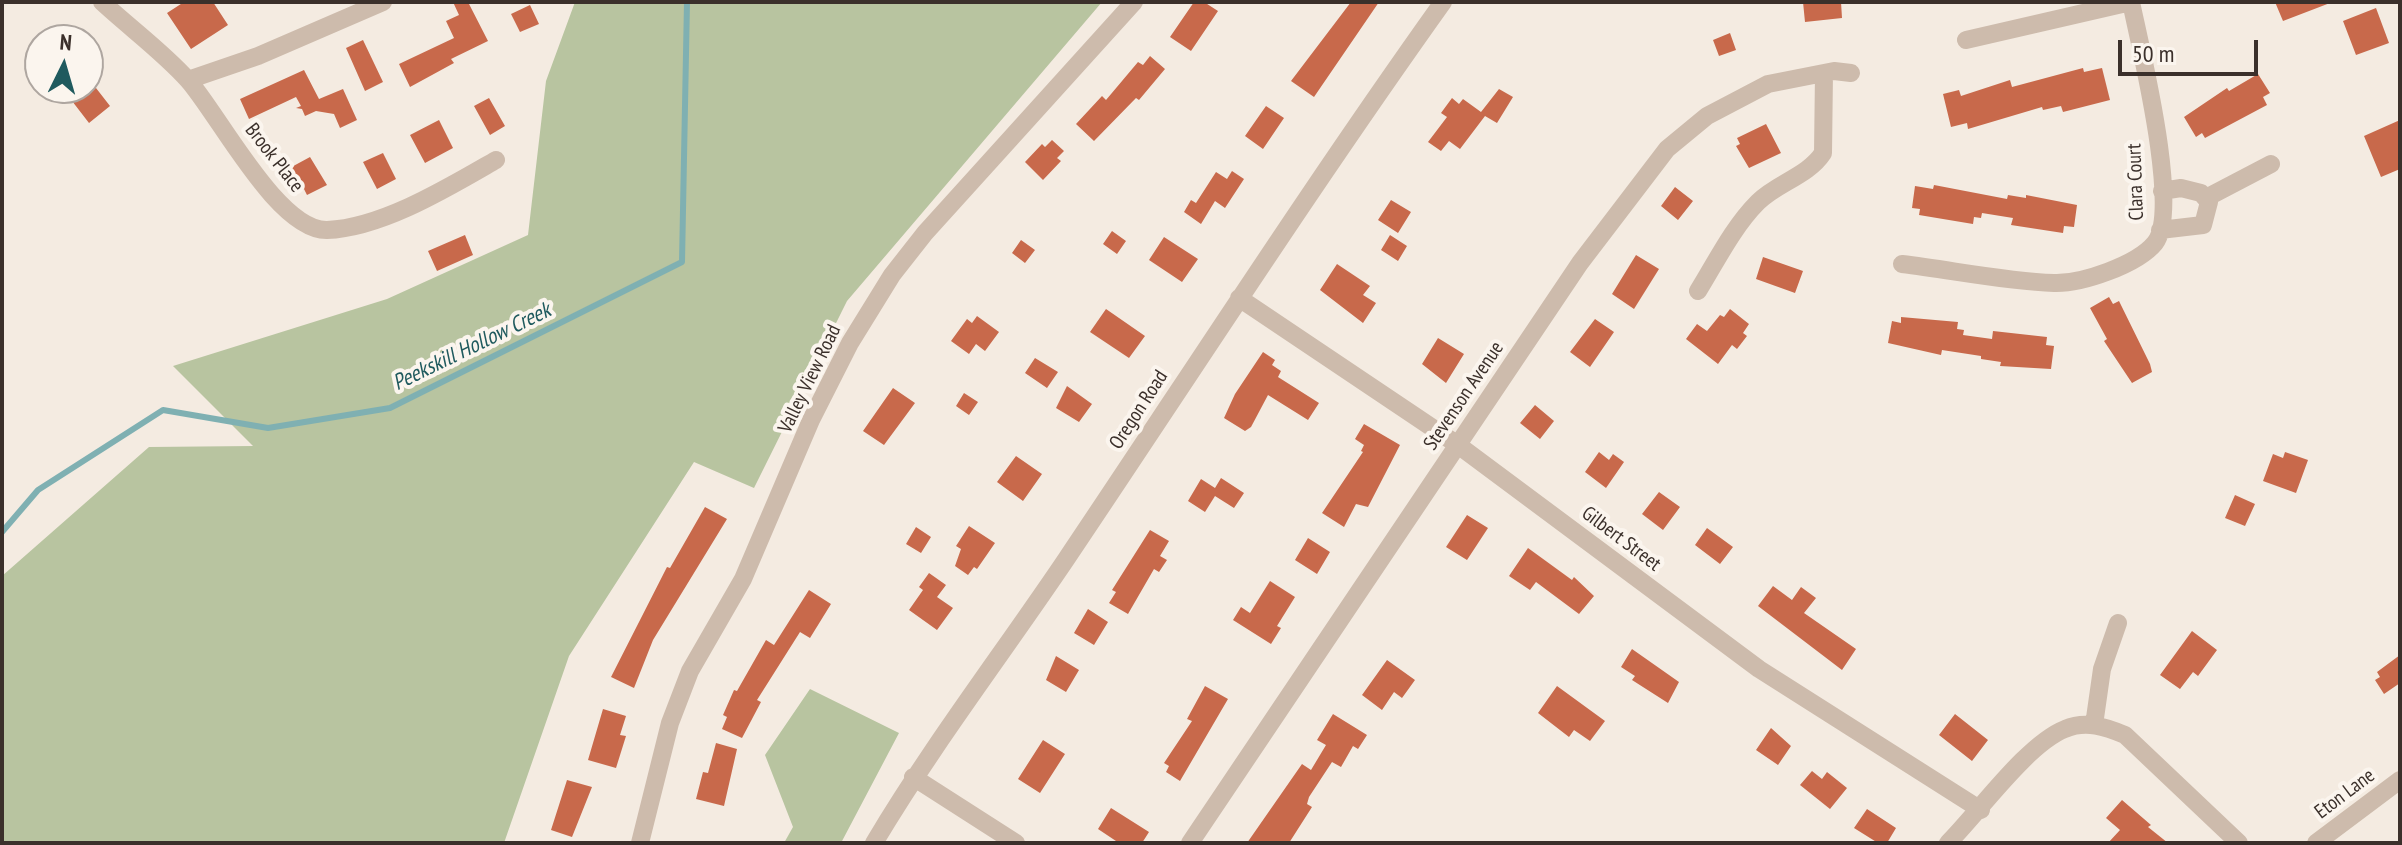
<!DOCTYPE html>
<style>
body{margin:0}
#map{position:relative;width:2402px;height:845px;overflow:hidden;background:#f4ebe1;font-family:"PT Sans Narrow",sans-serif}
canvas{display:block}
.frame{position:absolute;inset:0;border:4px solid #3b302b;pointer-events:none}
.north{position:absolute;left:24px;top:24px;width:80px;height:80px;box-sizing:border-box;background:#fbf5ee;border:2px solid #aea6a0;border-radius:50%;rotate:5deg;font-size:22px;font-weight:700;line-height:32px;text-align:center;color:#3b302b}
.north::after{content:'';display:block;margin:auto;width:28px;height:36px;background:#1f5a5e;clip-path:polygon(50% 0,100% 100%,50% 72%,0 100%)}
.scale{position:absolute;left:2118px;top:40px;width:140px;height:36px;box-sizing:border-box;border:4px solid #3b302b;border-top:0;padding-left:10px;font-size:24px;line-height:28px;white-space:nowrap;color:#3b302b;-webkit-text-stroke:6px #fbf5ee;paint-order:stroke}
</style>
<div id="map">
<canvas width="2402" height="845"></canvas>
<div class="frame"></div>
<div class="north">N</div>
<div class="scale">50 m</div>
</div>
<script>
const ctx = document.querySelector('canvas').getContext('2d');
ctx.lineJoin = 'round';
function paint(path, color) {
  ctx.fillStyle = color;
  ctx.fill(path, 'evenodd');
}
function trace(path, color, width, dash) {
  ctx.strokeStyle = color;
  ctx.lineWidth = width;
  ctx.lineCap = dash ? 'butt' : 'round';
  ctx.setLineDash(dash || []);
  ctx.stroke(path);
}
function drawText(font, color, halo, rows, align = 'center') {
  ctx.font = font + ' "PT Sans Narrow",sans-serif';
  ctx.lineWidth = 8;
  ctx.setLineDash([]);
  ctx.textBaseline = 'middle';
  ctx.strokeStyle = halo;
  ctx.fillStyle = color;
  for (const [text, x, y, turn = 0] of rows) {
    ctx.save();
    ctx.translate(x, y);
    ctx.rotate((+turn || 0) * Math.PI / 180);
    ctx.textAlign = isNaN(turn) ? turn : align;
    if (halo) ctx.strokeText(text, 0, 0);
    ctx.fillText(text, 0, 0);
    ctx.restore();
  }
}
paint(new Path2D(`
 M575,2H1102L847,301L754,488L694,462L569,656L504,843H2V576L149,447L253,446L173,366L387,299L528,235L546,81Z
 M810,689L899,733L841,843H784L793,827L765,755Z`), '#b8c4a0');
trace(new Path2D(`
 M2,532L38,490L163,410L268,428L390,408L682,262L687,2`), '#7fb0b2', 6);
paint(new Path2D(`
 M184,2H213L228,25L191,49L167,13Z
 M453,2H468L488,41L451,59L454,63L410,87L399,64L454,38L446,21L459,15Z
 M1194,2H1204L1218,11L1191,51L1170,37Z
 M1351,2H1379L1314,97L1291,81Z
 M1803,2H1841L1842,18L1805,22Z
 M2275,2H2329L2330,3L2283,21Z
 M530,5L539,24L520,32L511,14Z
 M2376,8L2389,43L2356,55L2343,21Z
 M1730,33L1736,50L1719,56L1713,40Z
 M363,40L383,82L365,91L346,48Z
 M1150,56L1165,69L1139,100L1136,98L1094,141L1076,124L1102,96L1106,100L1138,62L1143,65Z
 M2083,68L2084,72L2102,68L2110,100L2063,112L2061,106L2043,110L2042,107L1968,129L1967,123L1951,127L1943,94L1959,90L1961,96L2010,80L2012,87Z
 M304,70L319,99L343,89L357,120L340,128L334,114L316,111L305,116L302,109L296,108L301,106L296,97L249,119L240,99Z
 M2258,74L2270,93L2263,97L2267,105L2205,138L2202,133L2196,137L2184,117L2227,88L2229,91Z
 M62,88H96L110,106L89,123Z
 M1499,89L1513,97L1497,123L1485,116L1460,149L1449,141L1441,151L1428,142L1447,117L1441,113L1452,98L1459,104L1463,99L1481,112Z
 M489,98L505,126L490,135L474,106Z
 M1266,106L1284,118L1263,149L1245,136Z
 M439,120L453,148L425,163L410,135Z
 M2400,120V169L2381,177L2364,136Z
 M1766,124L1781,153L1749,168L1736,146L1740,144L1737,138Z
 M1052,140L1064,151L1057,158L1061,161L1043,180L1025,162L1042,144L1045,147Z
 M383,153L396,179L377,189L363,162Z
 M310,157L327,185L307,195L304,189L298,192L286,170Z
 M1232,171L1244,179L1225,208L1215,201L1201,224L1184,212L1191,200L1196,203L1216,172L1227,179Z
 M1934,185L2007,199L2008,195L2026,198V195L2077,205L2074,227L2064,226L2063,233L2011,225L2013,218L1982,213L1981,218L1974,217L1973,224L1919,215L1920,209L1912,208L1915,186L1933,189Z
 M1675,187L1693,201L1678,220L1661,206Z
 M1391,200L1411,212L1398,233L1378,220Z
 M1112,231L1126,241L1117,254L1103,244Z
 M465,235L473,255L437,271L428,251Z
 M1390,235L1407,246L1398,261L1381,250Z
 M1164,237L1198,259L1182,282L1149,260Z
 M1021,240L1035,250L1025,263L1012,253Z
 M1636,255L1659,269L1634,309L1612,294Z
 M1763,257L1803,271L1795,293L1756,279Z
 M1337,264L1370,286L1363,295L1376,303L1363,323L1320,290Z
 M2109,297L2113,304L2119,301L2150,364L2152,372L2132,383L2104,341L2107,339L2090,308Z
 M1106,309L1145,336L1129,358L1090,332Z
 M1730,309L1749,324L1743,333L1747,336L1737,349L1732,345L1718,364L1686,339L1697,324L1707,331L1720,315L1724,317Z
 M977,316L999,332L985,351L976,344L969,354L951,341L967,319L972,323Z
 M1901,317L1958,322L1957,329L1964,330L1963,335L1992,339L1993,331L2047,337L2046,345L2054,346L2051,369L2000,366L2001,362L1981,359V356L1942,350L1941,355L1888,343L1892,321L1901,323Z
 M1595,319L1614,332L1590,367L1570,352Z
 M1438,338L1464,354L1446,383L1422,364Z
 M1263,352L1275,360L1272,365L1281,371L1278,377L1319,403L1308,420L1268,395L1251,427L1245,431L1224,418L1235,394Z
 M1035,358L1058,372L1047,388L1025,373Z
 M1067,386L1092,404L1079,422L1056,408Z
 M893,388L915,403L884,445L863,431Z
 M964,393L978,402L969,415L956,406Z
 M1535,405L1554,421L1540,439L1520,423Z
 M1364,424L1400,445L1368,507L1356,504L1344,527L1322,513L1363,452L1361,451L1364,445L1355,439Z
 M1599,452L1609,460L1613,454L1624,462L1606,488L1585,472Z
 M2285,452L2308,460L2296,493L2263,481L2273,454L2283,458Z
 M1016,456L1042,474L1023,501L997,482Z
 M1221,478L1244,493L1234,508L1215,496L1205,512L1188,501L1201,479L1215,488Z
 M1659,492L1680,507L1663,530L1642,514Z
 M2235,495L2255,504L2245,526L2225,518Z
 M705,507L727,519L653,640L634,688L611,677L667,567L670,568Z
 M1467,515L1488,528L1467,560L1446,547Z
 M969,526L995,543L977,569L974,567L968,575L955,566L961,549L956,546Z
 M916,527L931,537L921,553L906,544Z
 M1707,528L1733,547L1720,564L1695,545Z
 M1150,530L1169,541L1160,556L1167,560L1159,572L1154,569L1128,614L1109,603L1116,592L1112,590Z
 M1308,538L1330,552L1317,574L1295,560Z
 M1528,548L1572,580L1574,577L1594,596L1579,614L1536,582L1530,590L1509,576Z
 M929,573L946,585L937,597L953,608L937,630L909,610L923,590L919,587Z
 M1270,581L1295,597L1277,626L1281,628L1271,644L1233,620L1241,607L1250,613Z
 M1773,586L1792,600L1801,587L1816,598L1804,613L1856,649L1842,670L1758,606Z
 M809,590L831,604L810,638L800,632L757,700L761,702L742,738L722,729L727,717L723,715L734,690L737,691L766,640L774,645Z
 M1088,609L1108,622L1094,645L1074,633Z
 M2192,631L2217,650L2198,676L2193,672L2180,689L2160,675Z
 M1632,649L1679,682L1668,703L1632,680L1635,676L1621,667Z
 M2400,655V683L2384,694L2375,680L2380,677L2377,672Z
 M1056,656L1079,670L1066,692L1046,680Z
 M1387,660L1415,680L1402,698L1394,692L1382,710L1362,695Z
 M1205,686L1228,699L1180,781L1166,772L1169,766L1164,763L1192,721L1187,719Z
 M1557,686L1605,721L1590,741L1574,730L1569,737L1538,713Z
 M603,709L626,716L620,735L626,736L616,768L588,760Z
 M1333,714L1367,735L1358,749L1353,746L1341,767L1332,762L1309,797L1307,804L1312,807L1289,843H1247L1302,764L1311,770L1326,745L1317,740Z
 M1955,714L1988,740L1972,761L1939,735Z
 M1771,728L1791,746L1778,765L1756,750Z
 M1043,740L1065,754L1040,793L1018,779Z
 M716,743L737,749L724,806L696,799L703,772L708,773Z
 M1812,771L1822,779L1827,772L1847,788L1830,809L1800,785Z
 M567,780L592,787L572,837L551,830Z
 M2122,800L2151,825L2148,827L2168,843H2108L2120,830L2106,818Z
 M1111,808L1149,832L1142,843H1119L1098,829Z
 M1867,809L1896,828L1887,843H1878L1854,828Z`), '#c8694b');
trace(new Path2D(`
 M102,2C130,28 163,52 188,80C219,115 278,231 327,230C382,228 449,187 496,160
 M1966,40L2131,2
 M188,80L258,56L383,2
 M2206,198L2271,164
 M2160,230L2203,225L2209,202L2201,193L2181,188L2162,191
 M1902,264C1952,270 2004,281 2054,283C2081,284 2137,265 2155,243C2181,210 2140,46 2131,2
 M1698,291C1716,262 1733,227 1758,202C1777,183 1808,176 1823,153L1824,73
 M1239,298L1458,445L1759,669L1981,810
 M2094,725L2102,669L2118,623
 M913,777L1016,843
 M640,843L670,723L690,671L743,579L811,420L850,343L892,275L925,233L1134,2
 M874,843C933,744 1003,653 1067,558C1192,372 1313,184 1443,2
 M1190,843L1580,263L1667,149L1707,116L1768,84L1834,71L1851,73
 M1948,843C1979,812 2027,744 2065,729C2086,720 2106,727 2125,735L2239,843
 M2316,843L2400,780`), '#cdbbac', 18);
drawText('20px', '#3b302b', '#fbf5ee', [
 ["Brook Place",274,158,52],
 ["Clara Court",2136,182,-92],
 ["Valley View Road",810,379,-64],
 ["Stevenson Avenue",1464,396,-56],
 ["Oregon Road",1139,410,-57],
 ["Gilbert Street",1621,539,37],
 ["Eton Lane",2345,794,-37]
]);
drawText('italic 22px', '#1f5a5e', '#fbf5ee', [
 ["Peekskill Hollow Creek",472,347,-26]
]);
</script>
